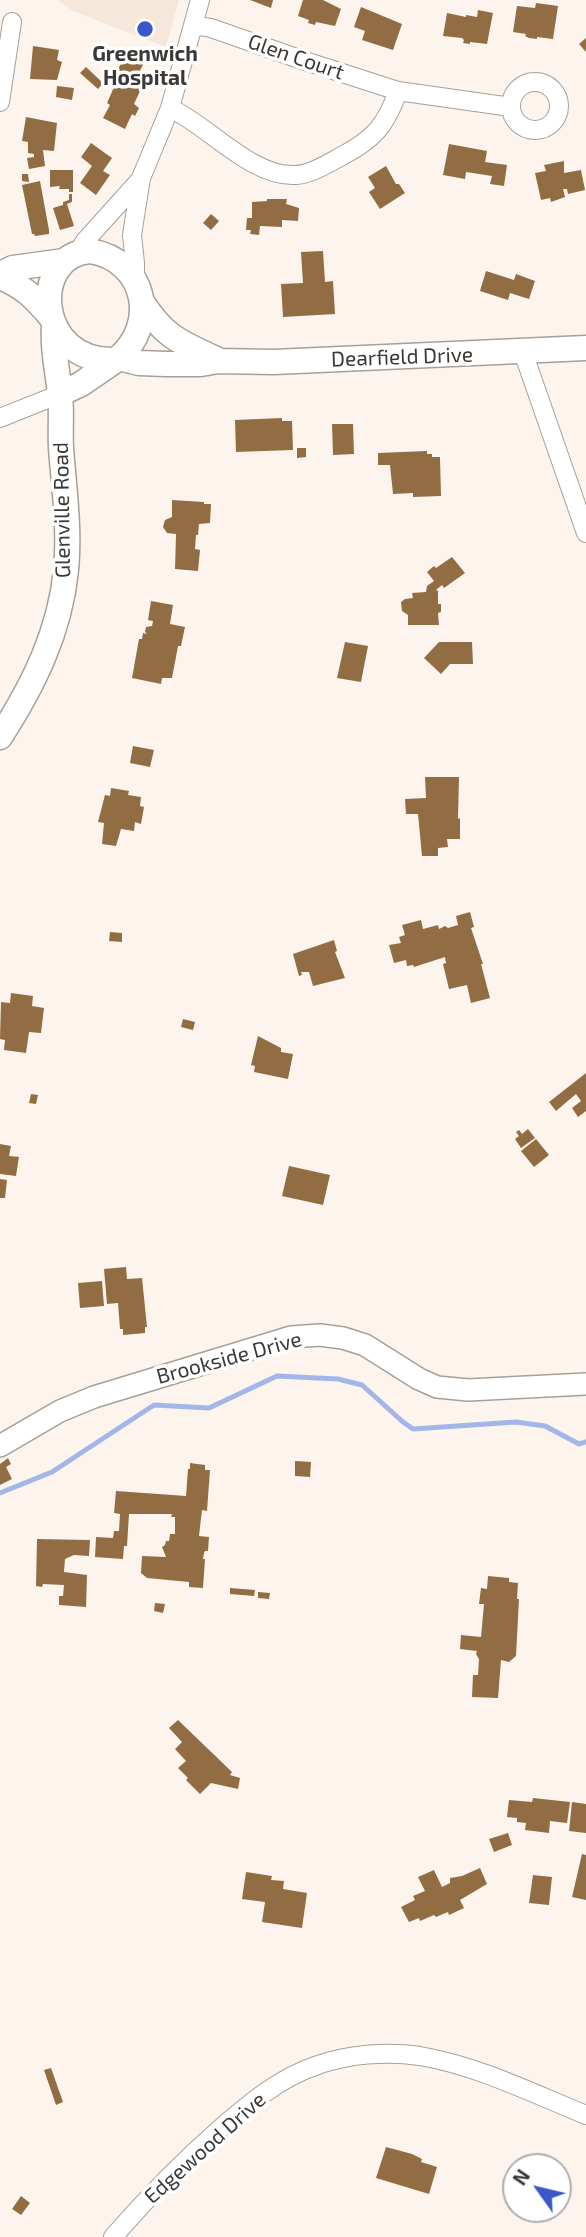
<!DOCTYPE html>
<style>
body{margin:0}
#map{position:relative;width:586px;height:2237px;overflow:hidden;background:#fdf5ed;font-family:"Exo 2",sans-serif}
canvas{display:block}
.north{position:absolute;left:502px;top:2153px;width:70px;height:70px;box-sizing:border-box;background:#fff;border:2px solid #b1afae;border-radius:50%;rotate:304deg;font-size:19px;font-weight:700;line-height:28px;text-align:center;color:#3b3835}
.north::after{content:'';display:block;margin:auto;width:24px;height:32px;background:#3b57c9;clip-path:polygon(50% 0,100% 100%,50% 72%,0 100%)}
</style>
<div id="map">
<canvas width="586" height="2237"></canvas>
<div class="north">N</div>
</div>
<script>
const ctx = document.querySelector('canvas').getContext('2d');
ctx.lineJoin = 'round';
function paint(path, color) {
  ctx.fillStyle = color;
  ctx.fill(path, 'evenodd');
}
function trace(path, color, width, dash) {
  ctx.strokeStyle = color;
  ctx.lineWidth = width;
  ctx.lineCap = dash ? 'butt' : 'round';
  ctx.setLineDash(dash || []);
  ctx.stroke(path);
}
function drawText(font, color, halo, rows, align = 'center') {
  ctx.font = font + ' "Exo 2",sans-serif';
  ctx.lineWidth = 7;
  ctx.setLineDash([]);
  ctx.textBaseline = 'middle';
  ctx.strokeStyle = halo;
  ctx.fillStyle = color;
  for (const [text, x, y, turn = 0] of rows) {
    ctx.save();
    ctx.translate(x, y);
    ctx.rotate((+turn || 0) * Math.PI / 180);
    ctx.textAlign = isNaN(turn) ? turn : align;
    if (halo) ctx.strokeText(text, 0, 0);
    ctx.fillText(text, 0, 0);
    ctx.restore();
  }
}
paint(new Path2D(`
 M58,0H179L166,47L73,11Z`), '#f5e8da');
trace(new Path2D(`
 M0,1493L52,1472L154,1405L209,1408L277,1376L338,1379L362,1385L403,1422L413,1429L516,1422L545,1426L579,1444L586,1442`), '#a3b6e8', 5);
paint(new Path2D(`
 M250,0H273L271,8Z
 M303,0H323L341,9L335,26L316,22L315,25L308,23L309,20L298,16Z
 M536,3L558,6L553,39L537,37V39L529,38L525,36L526,34L513,32L517,6L535,8Z
 M361,7L402,24L393,50L362,40L365,31L354,27Z
 M478,10L493,13L487,44L470,42V44L463,43L464,40L462,38L443,36L447,13L466,17V15L477,17Z
 M586,38V52L579,44Z
 M33,46L59,50L57,60L62,62L57,80L30,79Z
 M127,52L145,61L135,80L117,71Z
 M86,67L103,83L98,89L80,73Z
 M118,78L125,82L127,79L134,82L132,85L141,89L134,104L139,108L135,116L132,114L125,129L103,118L110,105L107,103Z
 M57,86L74,88L72,100L56,97Z
 M26,117L57,123L54,151L43,150L45,166L29,169L27,158L34,157V154L28,153V142L22,141Z
 M91,143L112,158L103,171L110,175L96,195L80,183L92,166L81,157Z
 M449,144L487,151L485,162L507,165L504,186L490,184L492,176L466,172L465,179L443,175Z
 M564,161V173L581,170L585,190L568,194L567,189H563L565,197L551,202L550,198L541,200L535,173L546,171L544,165Z
 M386,166L396,184H399L405,193L380,209L369,192L375,188L368,177Z
 M50,170H73V192H69V189H59L60,186L50,187Z
 M22,174H28L29,182L22,181Z
 M40,181L49,230V234L35,236L34,234H32L22,185Z
 M69,194H72V202L67,204L74,226L60,230L53,208L63,205V202L69,200Z
 M267,199H287L286,204L299,208L298,221L282,220V227L260,226L259,235L250,234L251,230H246L247,218H252V202L267,201Z
 M211,214L219,221L211,230L203,223Z
 M323,251L325,282L333,281L335,314L283,317L281,284L303,283L301,252Z
 M486,271L514,280L516,274L535,281L529,299L510,293L508,300L480,291Z
 M282,418V421H292L293,450L236,452L235,420Z
 M332,424H353L354,454L333,455Z
 M297,448H306V457L297,458Z
 M427,451V454H432V457H440L441,496L413,497V493L393,494L390,465H378V453Z
 M172,500L204,502V504H211L210,523L199,524L198,535H196L195,549L200,550L198,571L175,569L176,534L167,533L163,527L165,520L172,517Z
 M452,557L465,573L444,588L442,585L436,590L438,591V604H441V612L438,613L439,625H408V615L402,611L401,602L405,599L413,598L412,593L426,592L427,586L434,581L427,572L434,566L436,568Z
 M151,601L173,605L170,624L185,627L181,646H178L172,678H162L161,684L132,678L139,639H142L143,633L147,634L145,632L146,627L152,626L153,621L148,620Z
 M345,642L368,646L361,682L337,678Z
 M439,642H472L473,664H450L441,674L424,658Z
 M133,746L154,750L150,767L130,763Z
 M425,777H459L458,819L460,818V839H447L448,847L438,848V856H422L418,814H406L405,799L426,798Z
 M111,788L129,791L128,795L141,797L140,806L144,807L141,824L135,822L134,831L121,829L116,846L102,844L104,823L98,822L105,795L110,796Z
 M470,912L474,927L471,928L483,964H481L490,998L471,1003L467,985L449,989L443,964L446,963L445,957L414,967L413,965L407,966L406,960L394,963L389,945L401,943L399,937L405,935L402,925L421,920L423,929L438,925L439,929L445,926L448,928L458,925L456,916Z
 M110,932L122,933V942L109,941Z
 M334,940L337,951L335,952L345,978L313,986L309,972H301L302,975L299,976L293,954Z
 M11,993L33,996L32,1006L44,1008L41,1033L29,1032L26,1053L4,1050L5,1040L0,1039L1,1002L10,1003Z
 M183,1019L195,1022L193,1030L181,1027Z
 M258,1036L281,1048V1052L293,1054L288,1079L254,1072L255,1066L251,1065Z
 M586,1073V1111L578,1117L572,1108L581,1101L576,1094L556,1111L549,1102Z
 M31,1094L38,1095L36,1104L29,1103Z
 M528,1129L535,1138L521,1148L515,1139L519,1136L516,1132L519,1130L522,1134Z
 M536,1139L549,1155L534,1167L521,1151Z
 M0,1144L11,1146L9,1156L19,1157L16,1176L0,1174Z
 M289,1166L330,1175L323,1205L282,1196Z
 M0,1179L7,1180L5,1198H0Z
 M126,1267L127,1279L142,1278L147,1327H145V1333L123,1335V1329H120L118,1303L107,1304L104,1269Z
 M102,1281L104,1306L80,1308L78,1283Z
 M8,1458L11,1464L6,1467L12,1479L0,1485V1464Z
 M295,1461L311,1462L310,1477L295,1476Z
 M190,1463L205,1465V1470H210L207,1511L202,1510L199,1536L209,1537L208,1551H205L204,1553L203,1559H205L203,1588L189,1587V1582L147,1578L141,1573L142,1556L166,1557L162,1547L165,1545L166,1541H169L170,1534H175V1517H171L172,1514H129L127,1546H124L123,1559L95,1557L96,1537L113,1538L114,1531H119L120,1514L114,1513L116,1491L186,1496L188,1469H190Z
 M37,1539L90,1540L89,1556L74,1555L65,1559L64,1572L87,1575L86,1607L59,1605V1596H63L64,1585L43,1584L42,1587L36,1586Z
 M488,1576L509,1578V1582L518,1583L517,1599H519L516,1656L509,1662L501,1660L498,1698L472,1697L473,1675H478L479,1659L476,1654L477,1651L460,1649L461,1635L481,1637L484,1604H479L481,1588L487,1589Z
 M230,1588L255,1590L254,1596L230,1594Z
 M258,1592L270,1593L269,1599L258,1598Z
 M155,1603L165,1604L163,1613L154,1611Z
 M178,1720L232,1772L230,1775L240,1778L238,1789L211,1783L200,1794L186,1780L188,1778L178,1768L186,1761L175,1749L182,1742L169,1728Z
 M533,1798L570,1802L567,1823L550,1821L549,1833L525,1830L526,1823L517,1822V1818L507,1817L509,1800L532,1802Z
 M572,1802L586,1804V1833L569,1831Z
 M508,1833L512,1845L494,1852L489,1839Z
 M582,1854L586,1855V1900L572,1897Z
 M480,1868L487,1884L460,1900L464,1908L449,1915L448,1912L436,1917L434,1915L420,1921L419,1918L409,1922L401,1907L415,1900L413,1896L425,1891L418,1877L434,1870L442,1887L450,1883V1878L462,1876Z
 M246,1872L272,1876L271,1880L284,1881L283,1889L307,1893L302,1928L262,1922L265,1902L242,1899Z
 M533,1875L552,1877L549,1905L529,1903Z
 M51,2068L63,2102L56,2105L44,2070Z
 M386,2147L412,2154L422,2159L421,2162L437,2167L429,2194L376,2178Z
 M21,2196L30,2203L21,2215L12,2209Z`), '#926c42');
const minor = new Path2D(`
 M194,25L211,28L305,61L398,91L511,107
 M511 106a24 24 0 1 1 48 0a24 24 0 1 1-48 0Z
 M0,102L12,22
 M170,108C209,126 252,178 296,175C311,174 327,164 340,157C373,140 386,126 398,91
 M78,252L85,241L139,181
 M135,279V263L132,235L141,178L170,108L200,0
 M523,352L586,533
 M0,418L60,394
 M113,2237C147,2198 183,2161 222,2127C250,2103 280,2078 315,2066C348,2054 386,2051 420,2056C478,2066 532,2093 586,2115`);
const tertiary = new Path2D(`
 M0,1446L60,1411L94,1397L291,1337L320,1335L343,1338L365,1345L419,1379L437,1387L468,1390L586,1384`);
const secondary = new Path2D(`
 M90,251C146,260 160,325 116,360C35,364 29,255 90,251Z
 M0,274L13,268L64,261
 M0,277C24,287 34,297 50,316
 M142,302C166,339 181,342 218,360
 M119,358L139,363L166,364H201L218,361L274,362L586,348
 M60,394L81,384L116,360
 M0,737C33,686 60,632 66,570C70,530 64,488 61,448C60,430 62,412 60,395C58,370 52,352 54,326`);
trace(minor, '#a79f98', 20);
trace(tertiary, '#a79f98', 24);
trace(secondary, '#a79f98', 27);
trace(minor, '#fff', 18);
trace(tertiary, '#fff', 21);
trace(secondary, '#fff', 24);
for (const [x, y, r, color] of [
 [145,29,9,"#3b57c9"]
]) {
  const dot = new Path2D();
  dot.arc(x, y, r, 0, 2 * Math.PI);
  ctx.fillStyle = color;
  ctx.fill(dot);
  trace(dot, '#fff', 2.5);
}
drawText('bold 21px', '#3b3835', '#fff', [
 ["Greenwich",145,54],
 ["Hospital",145,78]
]);
drawText('21px', '#3b3835', '#fff', [
 ["Glen Court",296,57,19],
 ["Dearfield Drive",402,357,-2],
 ["Glenville Road",62,510,-91],
 ["Brookside Drive",229,1358,-15],
 ["Edgewood Drive",205,2148,-42]
]);
</script>
